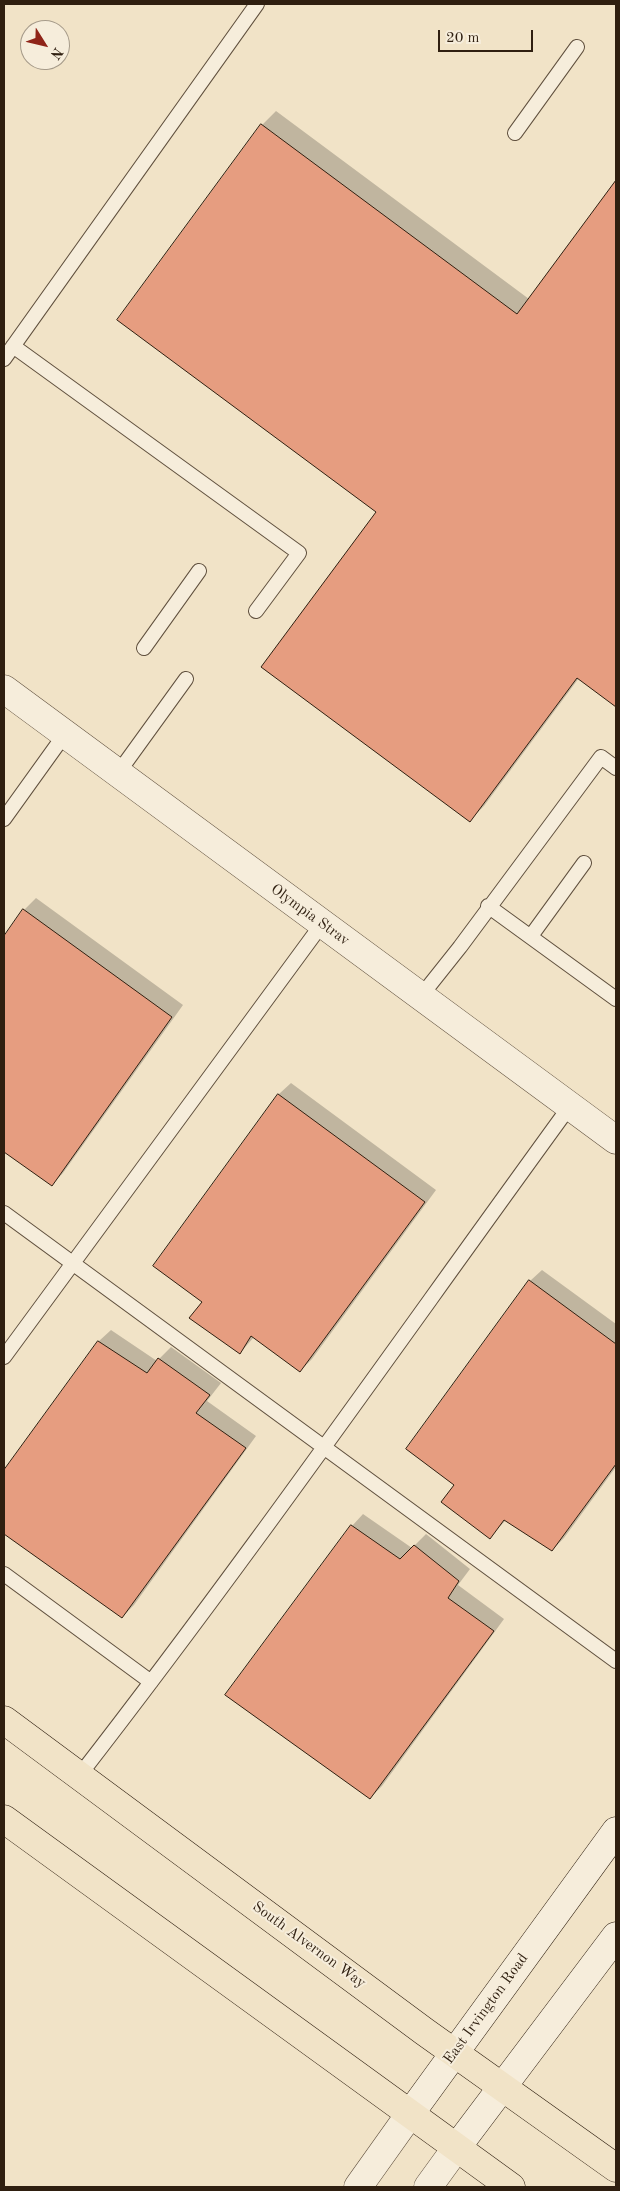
<!DOCTYPE html>
<style>
body{margin:0}
#map{position:relative;width:620px;height:2191px;overflow:hidden;background:#f1e3c7;font-family:"Old Standard TT",serif}
canvas{display:block}
.frame{position:absolute;inset:0;border:5px solid #2f1f10;pointer-events:none}
.north{position:absolute;left:20px;top:20px;width:50px;height:50px;box-sizing:border-box;background:#f6eddb;border:1px solid #a69b8a;border-radius:50%;rotate:126deg;font-size:14px;font-weight:700;line-height:20px;text-align:center;color:#2f1f10}
.north::after{content:'';display:block;margin:auto;width:18px;height:22px;background:#8f2418;clip-path:polygon(50% 0,100% 100%,50% 72%,0 100%)}
.scale{position:absolute;left:438px;top:30px;width:95px;height:22px;box-sizing:border-box;border:2px solid #2f1f10;border-top:0;padding-left:6px;font-size:15px;line-height:18px;white-space:nowrap;color:#2f1f10;-webkit-text-stroke:4px #f6eddb;paint-order:stroke}
</style>
<div id="map">
<canvas width="620" height="2191"></canvas>
<div class="frame"></div>
<div class="north">N</div>
<div class="scale">20 m</div>
</div>
<script>
const ctx = document.querySelector('canvas').getContext('2d');
ctx.lineJoin = 'round';
function paint(path, color) {
  ctx.fillStyle = color;
  ctx.fill(path, 'evenodd');
}
function trace(path, color, width, dash) {
  ctx.strokeStyle = color;
  ctx.lineWidth = width;
  ctx.lineCap = dash ? 'butt' : 'round';
  ctx.setLineDash(dash || []);
  ctx.stroke(path);
}
function drawText(font, color, halo, rows, align = 'center') {
  ctx.font = font + ' "Old Standard TT",serif';
  ctx.lineWidth = 4;
  ctx.setLineDash([]);
  ctx.textBaseline = 'middle';
  ctx.strokeStyle = halo;
  ctx.fillStyle = color;
  for (const [text, x, y, turn = 0] of rows) {
    ctx.save();
    ctx.translate(x, y);
    ctx.rotate((+turn || 0) * Math.PI / 180);
    ctx.textAlign = isNaN(turn) ? turn : align;
    if (halo) ctx.strokeText(text, 0, 0);
    ctx.fillText(text, 0, 0);
    ctx.restore();
  }
}
paint(new Path2D(`
 M276,111L529,299L616,182V705L579,678L484,806L470,820L262,125Z
 M36,898L183,1005L63,1173L52,1185L4,1151V938L24,910Z
 M291,1083L436,1190L312,1359L300,1371L254,1337L240,1353L204,1301L155,1266L279,1094Z
 M542,1270L616,1324V1467L564,1538L552,1550L506,1520L490,1537L456,1485L530,1281Z
 M111,1330L157,1361L171,1347L221,1383L207,1401L256,1436L134,1605L122,1617L4,1532V1472L99,1341Z
 M363,1514L412,1548L426,1534L470,1569L458,1585L504,1619L382,1786L370,1798L352,1526Z`), '#0003');
const building = new Path2D(`
 M261,124L517,314L616,180V707L577,678L470,822L261,667L376,512L117,320Z
 M23,909L172,1017L52,1186L4,1152V936Z
 M278,1094L425,1202L300,1372L251,1336L240,1354L189,1318L202,1302L153,1266Z
 M529,1280L616,1344V1464L552,1551L504,1520L490,1539L441,1502L454,1485L406,1449Z
 M98,1341L147,1373L158,1358L210,1395L196,1413L246,1448L122,1618L4,1534V1470Z
 M351,1525L400,1559L414,1545L459,1581L448,1598L494,1631L370,1799L225,1695Z`);
paint(building, '#e69d80');
trace(building, '#2f1f10', 1);
const service = new Path2D(`
 M515,133L577,47
 M13,346L299,553L256,611
 M4,359L257,4
 M144,648L199,571
 M118,773L186,679
 M4,819L65,734
 M488,906L616,999
 M531,936L584,863
 M421,996L460,947L601,757L616,768
 M4,1213L616,1661
 M4,1357L322,924
 M4,1574L151,1682
 M79,1776C249,1557 407,1330 570,1106`);
const minor = new Path2D(`
 M4,689L616,1140`);
const tertiary = new Path2D(`
 M358,2187L410,2114
 M428,2187L457,2147`);
const secondary = new Path2D(`
 M410,2114L616,1831
 M457,2147L616,1936`);
const primary = new Path2D(`
 M4,1720L425,2032L616,2168
 M4,1819L511,2187`);
trace(service, '#60503e', 16);
trace(minor, '#60503e', 29);
trace(tertiary, '#60503e', 29);
trace(secondary, '#2f1f10', 29);
trace(primary, '#2f1f10', 29);
trace(service, '#f6eddb', 14);
trace(minor, '#f6eddb', 28);
trace(tertiary, '#f6eddb', 28);
trace(secondary, '#f6eddb', 28);
trace(primary, '#f1e3c7', 28);
drawText('15px', '#2f1f10', '#f6eddb', [
 ["Olympia Strav",310,915,36],
 ["South Alvernon Way",309,1945,36],
 ["East Irvington Road",486,2009,-54]
]);
</script>
